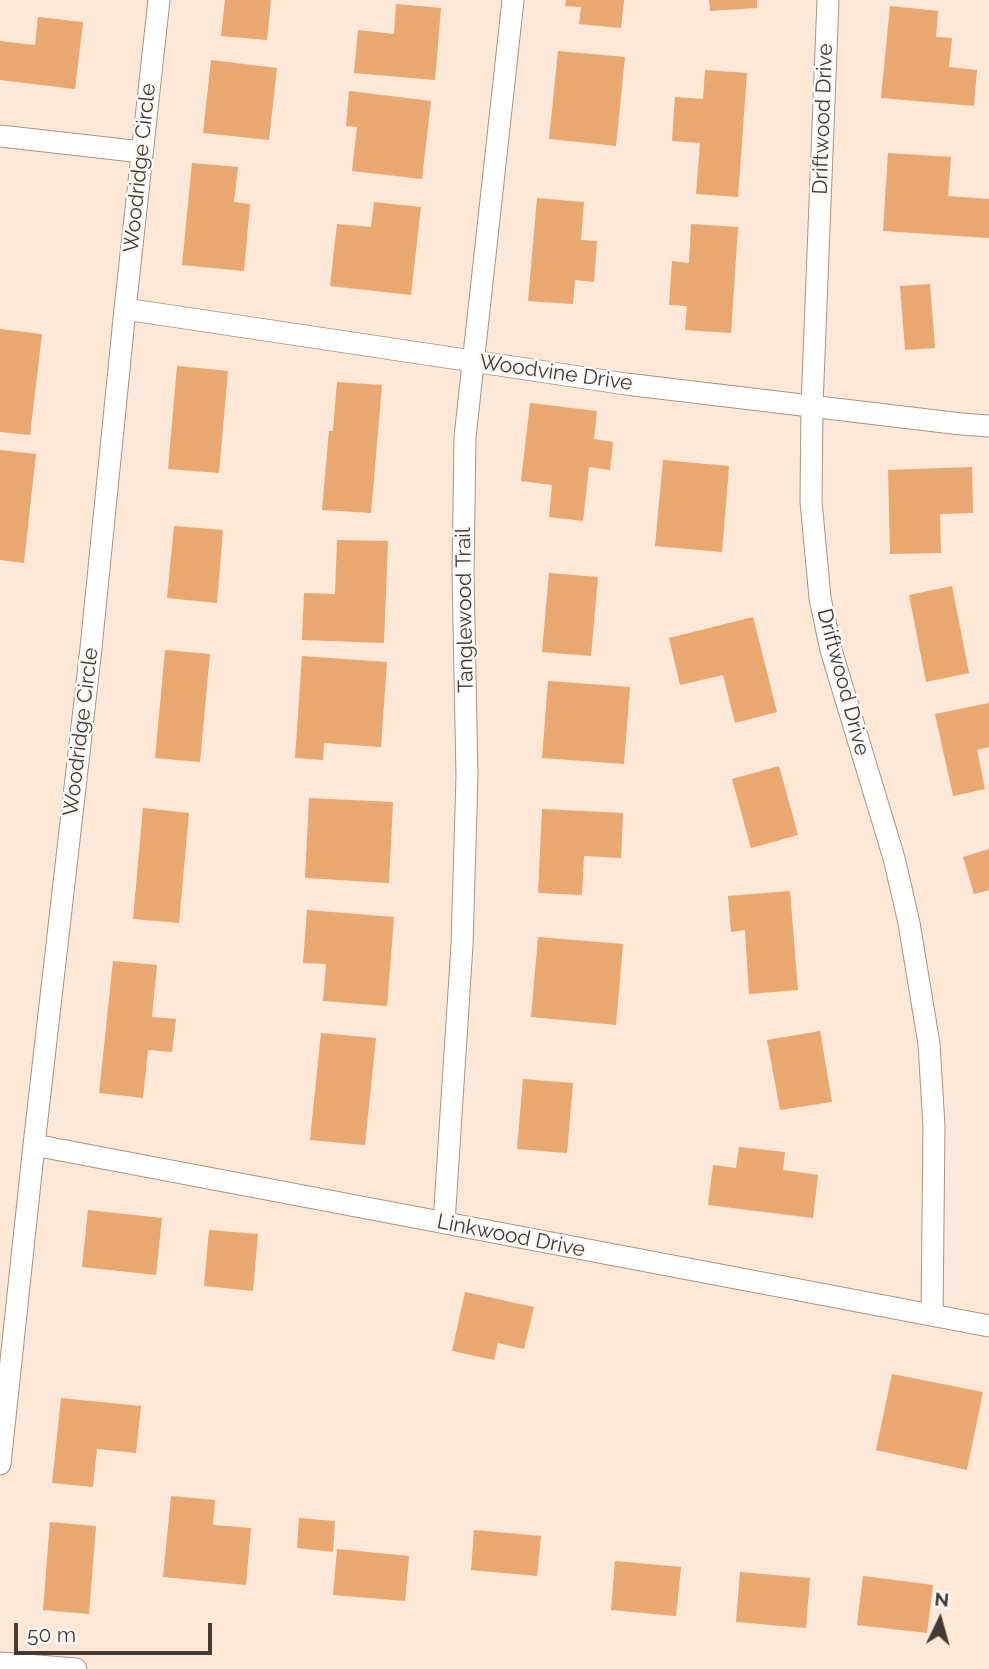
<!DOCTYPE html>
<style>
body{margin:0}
#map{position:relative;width:989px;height:1669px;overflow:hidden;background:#fde7d6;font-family:Raleway,sans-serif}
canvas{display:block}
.north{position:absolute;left:905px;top:1585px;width:70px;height:70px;-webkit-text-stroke:5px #fcf8f5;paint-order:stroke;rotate:5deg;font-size:19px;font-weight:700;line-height:28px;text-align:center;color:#423a33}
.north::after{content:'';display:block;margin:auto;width:24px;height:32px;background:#423a33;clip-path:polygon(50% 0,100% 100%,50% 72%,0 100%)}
.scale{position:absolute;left:14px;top:1623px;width:198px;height:32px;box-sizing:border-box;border:4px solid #423a33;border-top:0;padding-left:9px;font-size:21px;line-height:24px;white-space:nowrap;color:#423a33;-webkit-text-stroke:5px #fcf8f5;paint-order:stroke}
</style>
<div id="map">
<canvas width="989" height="1669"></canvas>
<div class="north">N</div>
<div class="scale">50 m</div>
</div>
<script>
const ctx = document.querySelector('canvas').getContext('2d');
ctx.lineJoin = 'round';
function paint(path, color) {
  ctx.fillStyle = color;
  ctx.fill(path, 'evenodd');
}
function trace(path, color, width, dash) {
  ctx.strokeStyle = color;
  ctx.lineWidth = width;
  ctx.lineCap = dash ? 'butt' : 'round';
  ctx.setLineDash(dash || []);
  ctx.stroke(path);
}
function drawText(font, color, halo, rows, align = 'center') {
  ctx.font = font + ' Raleway,sans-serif';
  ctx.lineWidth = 5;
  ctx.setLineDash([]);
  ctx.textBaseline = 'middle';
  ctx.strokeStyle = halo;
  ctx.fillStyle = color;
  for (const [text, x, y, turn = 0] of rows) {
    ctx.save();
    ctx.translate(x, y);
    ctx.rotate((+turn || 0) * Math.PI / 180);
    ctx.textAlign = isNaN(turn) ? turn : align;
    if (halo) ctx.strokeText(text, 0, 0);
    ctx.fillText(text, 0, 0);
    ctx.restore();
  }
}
paint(new Path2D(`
 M225,0H271L267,40L221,36Z
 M566,0H624L621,28L579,24L581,7L565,6Z
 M709,0H757V8L710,11Z
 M396,4L441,8L435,80L354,73L358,30L394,34Z
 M890,6L938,11L936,37L952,38L949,67L977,70L974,106L881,98Z
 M38,17L83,22L75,89L0,80V41L35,45Z
 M558,51L625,57L616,146L549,139Z
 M211,60L277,68L269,140L203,133Z
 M705,70L747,73L738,197L696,194L700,143L672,141L675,97L703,99Z
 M349,91L431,101L422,179L352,171L357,127L346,126Z
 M888,153L951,157L948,196L989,199V238L883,231Z
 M192,163L238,167L234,202L250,204L244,271L182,265Z
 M537,198L584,202L581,240L597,241L594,282L575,280L573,304L528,301Z
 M374,202L421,207L411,295L330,286L337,224L371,227Z
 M691,224L738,227L731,333L685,330L687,306L669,305L672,261L689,263Z
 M930,284L935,348L905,350L900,286Z
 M0,329L42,334L30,435L0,432Z
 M177,366L228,371L219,473L168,469Z
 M337,382L382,385L371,513L322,510L329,431H333Z
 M530,403L597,411L594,439L613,442L610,470L589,467L583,521L549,517L552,485L521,481Z
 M0,450L36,454L24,563L0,560Z
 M663,460L729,466L722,552L655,546Z
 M972,467L973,513L940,514L941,553L890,554L888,470Z
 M174,526L223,530L217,603L167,598Z
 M337,540L388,541L384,643L302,640L304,593L335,594Z
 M549,573L598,577L591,656L542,652Z
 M952,586L969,673L926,682L909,595Z
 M753,617L777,712L735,723L723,675L680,685L669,638Z
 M165,650L210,654L200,762L155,758Z
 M302,656L387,662L381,747L324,743L323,760L295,758Z
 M548,681L630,687L624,764L542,758Z
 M989,703V747L977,750L985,789L953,796L935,714Z
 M779,766L798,835L751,848L732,779Z
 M309,798L393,802L389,883L305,878Z
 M143,808L189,813L179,923L133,919Z
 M542,809L623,813L621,858L584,856L582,895L538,893Z
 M989,849V890L974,894L963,857Z
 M790,891L798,990L749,994L745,930L731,932L728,896Z
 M307,910L394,917L387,1006L323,1001L326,964L303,963Z
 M538,937L623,944L616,1025L531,1017Z
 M113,961L157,965L152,1017L176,1019L172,1052L148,1050L143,1098L99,1093Z
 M820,1031L832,1102L780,1110L767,1040Z
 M321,1033L376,1038L365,1145L310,1140Z
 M523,1079L573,1083L567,1153L517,1149Z
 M739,1147L785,1152L783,1170L818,1175L813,1218L708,1205L713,1165L736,1168Z
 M88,1210L162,1218L156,1275L82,1267Z
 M209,1230L258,1234L253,1291L204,1286Z
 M465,1292L534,1307L524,1349L498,1343L494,1360L452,1351Z
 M892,1374L983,1392L967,1470L876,1450Z
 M61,1398L141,1406L136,1453L97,1449L93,1487L52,1483Z
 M171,1496L215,1500L213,1525L251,1528L246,1585L163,1577Z
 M299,1518L335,1521L333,1552L297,1548Z
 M50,1522L96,1526L89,1614L43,1610Z
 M474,1530L541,1536L537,1576L471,1570Z
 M337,1549L409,1556L405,1601L333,1595Z
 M615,1561L681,1567L676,1616L611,1610Z
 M740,1572L810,1578L806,1628L736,1622Z
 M863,1576L933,1585L927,1633L857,1625Z`), '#e8a870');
const minor = new Path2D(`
 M828,0L812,406L811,501L820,598L831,650L894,858L909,923L929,1044L934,1126L932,1315
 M0,136L142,152
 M125,309L626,384L961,424L989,426
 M34,1145L989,1326
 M444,1223L462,945L467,776L463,573L465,437L513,0
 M0,1464L34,1145L91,648L125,309L159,0
 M0,1663L76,1669`);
trace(minor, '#a89484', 23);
trace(minor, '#fff', 21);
drawText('21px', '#423a33', '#fcf8f5', [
 ["Driftwood Drive",823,119,-88],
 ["Woodridge Circle",140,168,-84],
 ["Woodvine Drive",556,373,8],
 ["Tanglewood Trail",465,610,-91],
 ["Driftwood Drive",843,682,75],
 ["Woodridge Circle",81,732,-83],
 ["Linkwood Drive",511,1236,11]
]);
</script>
